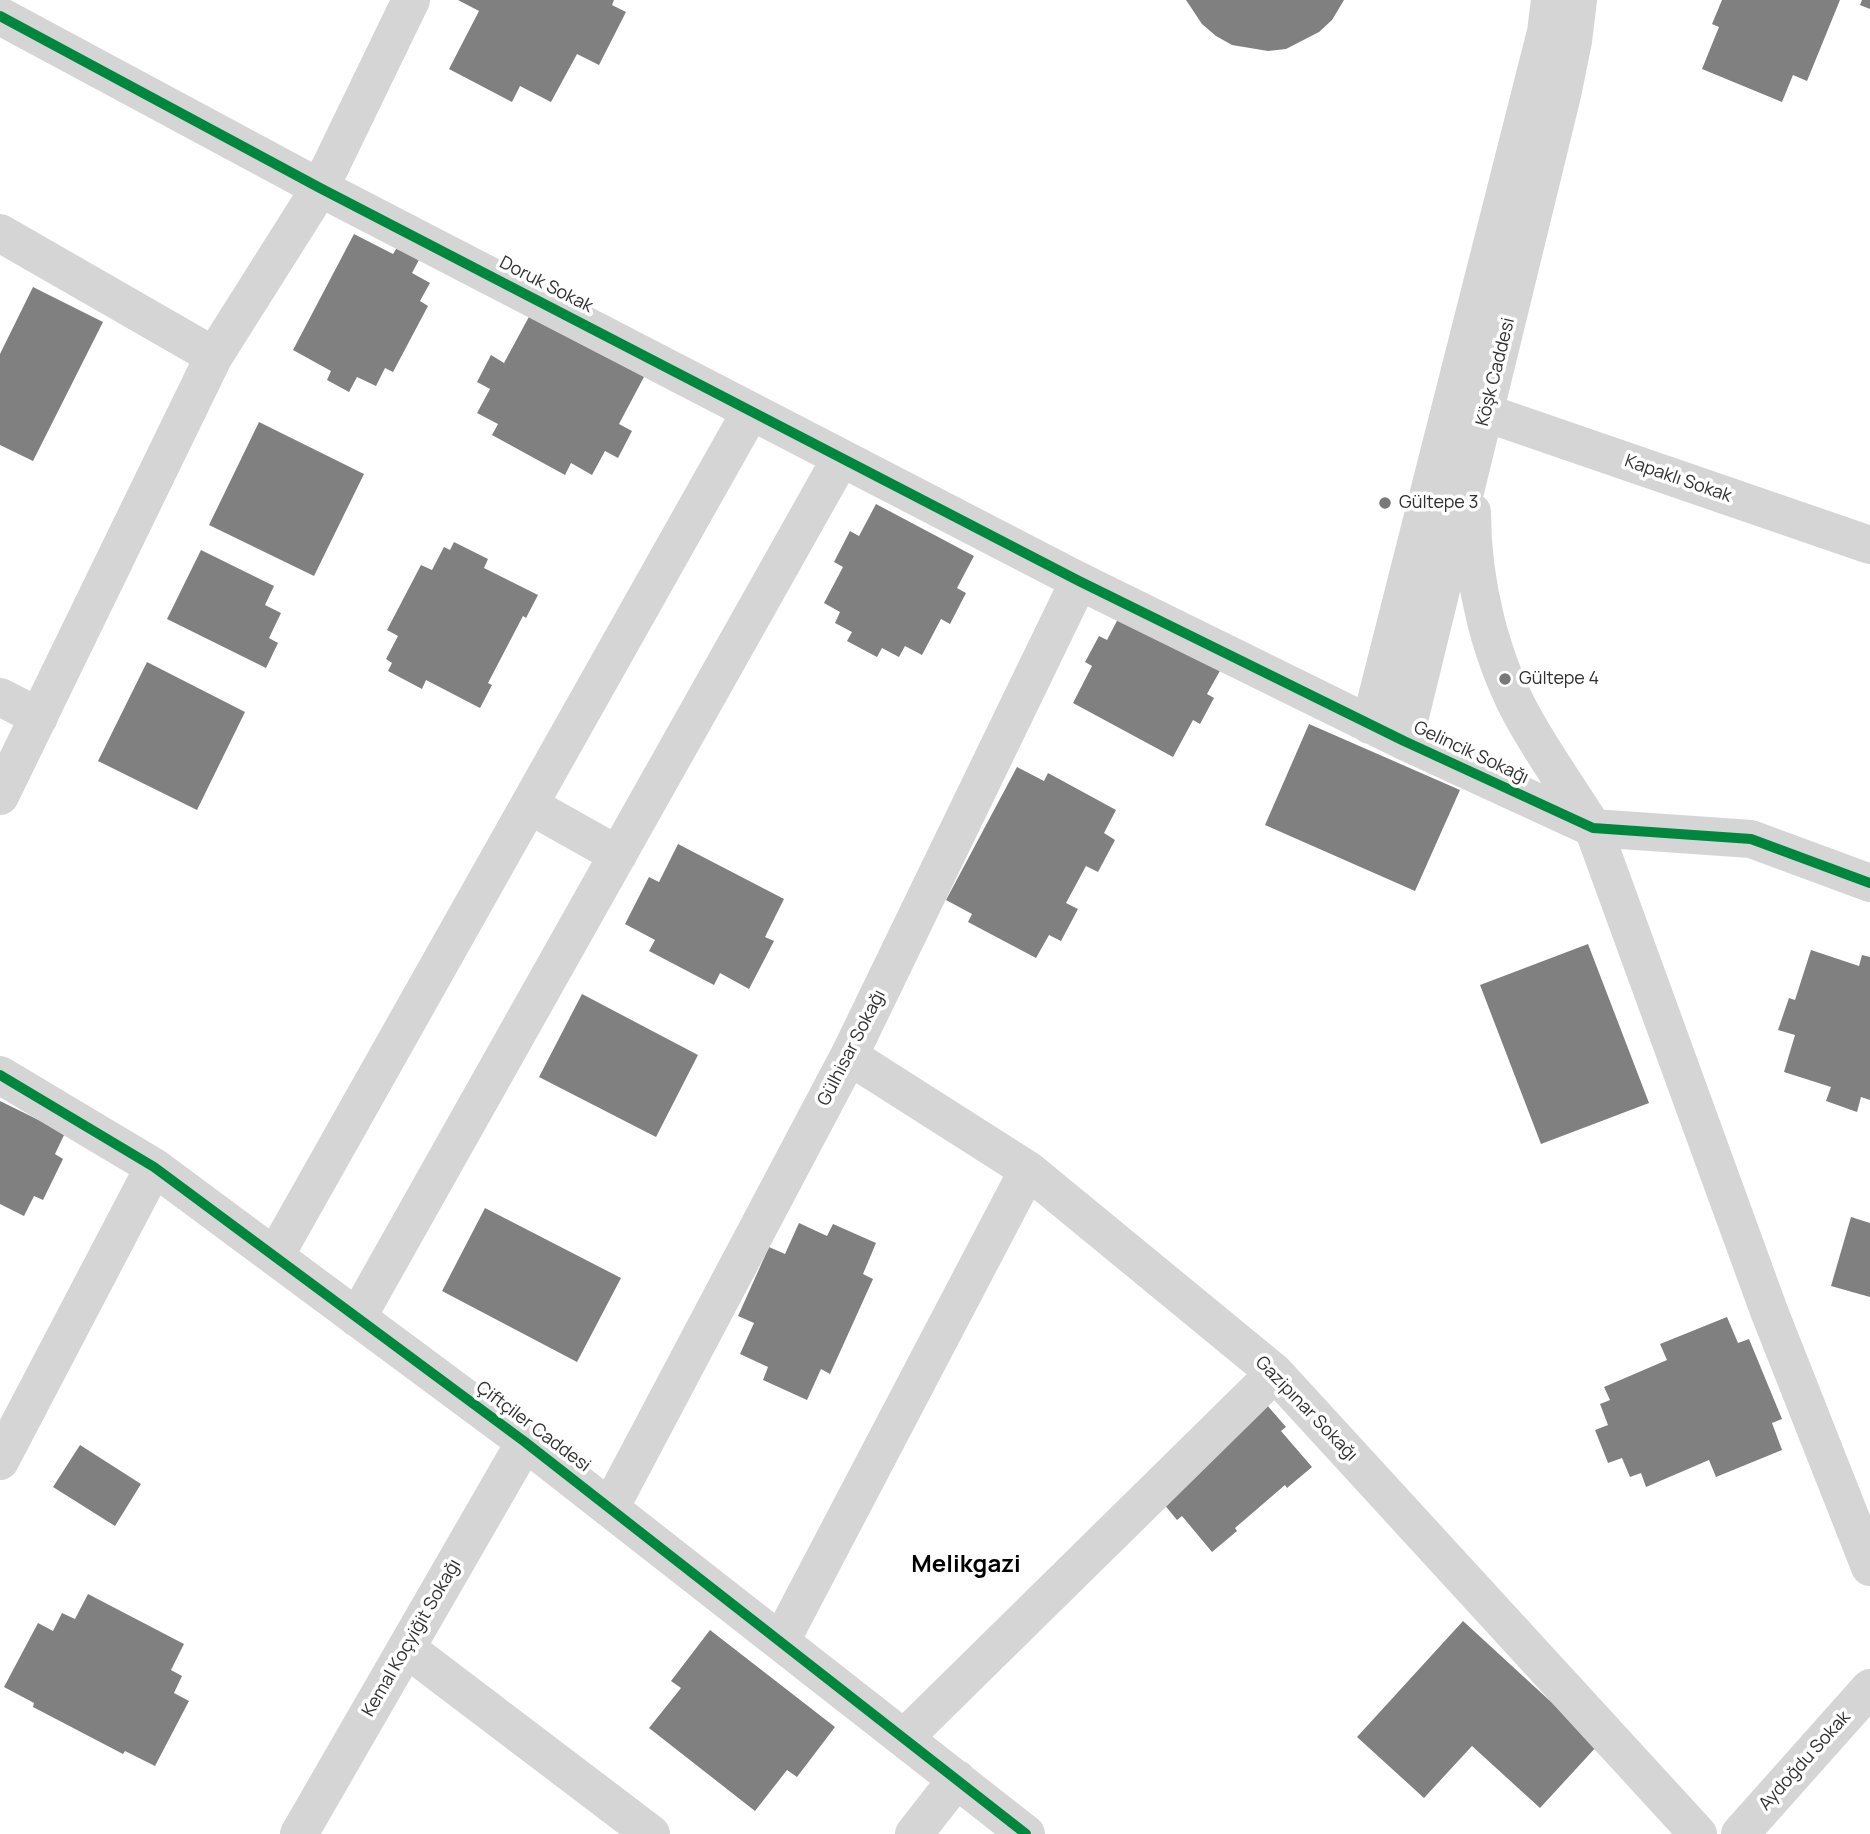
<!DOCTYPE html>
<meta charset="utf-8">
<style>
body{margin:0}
canvas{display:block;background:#fff}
</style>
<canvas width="1870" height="1834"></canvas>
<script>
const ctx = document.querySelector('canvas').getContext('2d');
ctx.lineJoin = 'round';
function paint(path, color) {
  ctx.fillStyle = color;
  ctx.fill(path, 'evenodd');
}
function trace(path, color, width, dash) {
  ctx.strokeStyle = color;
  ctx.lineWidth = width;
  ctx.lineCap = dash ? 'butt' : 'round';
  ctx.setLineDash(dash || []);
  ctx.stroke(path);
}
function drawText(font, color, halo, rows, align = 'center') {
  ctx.font = font + ' Manrope,sans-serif';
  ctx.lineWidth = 7;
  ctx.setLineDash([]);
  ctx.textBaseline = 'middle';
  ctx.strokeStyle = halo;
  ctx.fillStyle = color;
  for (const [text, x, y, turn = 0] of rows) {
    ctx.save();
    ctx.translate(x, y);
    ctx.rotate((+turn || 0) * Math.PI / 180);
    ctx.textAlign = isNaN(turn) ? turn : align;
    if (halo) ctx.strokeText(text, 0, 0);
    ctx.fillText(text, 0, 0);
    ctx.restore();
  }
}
paint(new Path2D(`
 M458,0H614L612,5L626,12L599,65L577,54L551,102L520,86L512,102L449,69L479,11Z
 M1186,0H1344L1332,20L1319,32L1286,49L1268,51L1232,45L1216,36L1202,24Z
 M1722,0H1840L1807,81L1793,75L1782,102L1702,69L1719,27L1712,24Z
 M1862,0H1870V9L1860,5Z
 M354,234L393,254L398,246L420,258L412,273L430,283L420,301L428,306L393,372L385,368L376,386L357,377L349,392L327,380L331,371L293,350Z
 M33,287L103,322L33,461L0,445V354Z
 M531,313L645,375L619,424L632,431L618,458L605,451L592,475L571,463L565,475L492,435L498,424L477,413L490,389L477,382L491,355L504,363Z
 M259,422L364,474L314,576L209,525Z
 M876,504L974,556L957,588L966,593L950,624L941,619L922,655L905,646L899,657L882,648L877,657L847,641L852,632L835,623L840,612L824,603L843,567L834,562L850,531L859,536Z
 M454,542L488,559L484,568L538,595L526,618L523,616L488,683L492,685L480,708L426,680L422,689L388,671L392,663L386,659L398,636L387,630L421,565L432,570L444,547L450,550Z
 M201,550L274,586L265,605L281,613L269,638L278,643L266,668L167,619Z
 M1120,615L1221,669L1207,694L1214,698L1200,724L1193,720L1173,757L1073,703L1092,666L1085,662L1099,636L1107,640Z
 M147,662L245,712L197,810L98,761Z
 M1309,724L1460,790L1415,891L1265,825Z
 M1017,767L1044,781L1048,773L1116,810L1104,833L1115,840L1098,872L1086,866L1066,903L1078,909L1061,941L1049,935L1036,958L968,922L972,914L946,900Z
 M678,844L784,899L765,937L774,941L749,989L720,973L714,985L649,951L655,940L625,924L649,877L659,882Z
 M1588,944L1649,1103L1541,1144L1480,985Z
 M1811,950L1859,966L1862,955L1870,957V1100L1861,1097L1857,1112L1826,1101L1831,1087L1784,1072L1795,1035L1778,1030L1789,998L1795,1000Z
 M582,994L698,1055L656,1137L539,1077Z
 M0,1101L65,1133L55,1154L63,1159L43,1200L34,1196L24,1216L0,1204Z
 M485,1208L621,1278L577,1362L442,1291Z
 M1851,1217L1870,1223V1297L1831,1286Z
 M799,1223L827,1236L833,1224L876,1243L863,1274L873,1279L830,1374L821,1369L807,1400L763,1380L768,1367L740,1354L754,1323L738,1316L769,1247L785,1254Z
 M1727,1317L1738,1343L1749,1339L1782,1419L1772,1423L1782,1450L1716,1477L1709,1460L1646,1487L1641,1473L1630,1477L1622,1458L1608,1463L1595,1430L1608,1425L1600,1404L1610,1400L1604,1387L1667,1360L1660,1344Z
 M1266,1404L1286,1427L1281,1431L1312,1467L1287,1488L1285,1485L1235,1528L1237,1531L1212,1552L1182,1516L1177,1520L1158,1497Z
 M80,1445L141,1484L115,1526L53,1487Z
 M88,1594L184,1644L171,1670L182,1676L174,1693L189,1701L155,1766L125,1751L123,1754L33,1707L34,1703L4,1687L38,1623L53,1631L62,1613L75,1619Z
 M1463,1621L1598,1745L1540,1808L1472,1746L1424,1798L1357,1737Z
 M710,1630L835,1727L797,1777L787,1770L755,1811L649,1728L681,1688L671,1681Z`), '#808080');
trace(new Path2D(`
 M0,16L320,188L1079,581L849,1056L610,1508
 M0,233L214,356
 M1486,413L1870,545
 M0,697L39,717
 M0,796L214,356L320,188L411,0
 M529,805L618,855
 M1593,828L1769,1311L1870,1567
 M849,1056L1028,1170L1275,1373L1698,1834
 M0,1075L154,1167L525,1442L1026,1834
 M275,1256L751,411
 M357,1318L841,458
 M0,1461L154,1167
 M781,1641L1028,1170
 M406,1648L651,1834
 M905,1737L1275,1373
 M299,1834L525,1442
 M914,1834L957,1779
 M1740,1834L1870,1688`), '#d5d5d5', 38);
trace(new Path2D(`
 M1472,512C1472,583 1491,662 1527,724C1547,759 1571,793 1593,828
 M1079,581L1404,741L1593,828L1751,839L1870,883
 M1370,725L1546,32L1550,0
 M1404,741L1562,95L1573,41L1578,0`), '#d5d5d5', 38);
trace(new Path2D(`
 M0,16L320,188L1079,581L1404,741L1593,828L1751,839L1870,883
 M0,1075L154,1167L525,1442L1026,1834`), '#00873e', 10);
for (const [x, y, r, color] of [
 [1385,503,7,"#797979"],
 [1505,679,7,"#797979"]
]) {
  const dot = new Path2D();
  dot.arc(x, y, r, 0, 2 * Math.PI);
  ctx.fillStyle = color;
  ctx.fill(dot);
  trace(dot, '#fff', 2.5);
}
drawText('18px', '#313131', '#fff', [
 ["Doruk Sokak",546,285,27],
 ["Köşk Caddesi",1496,372,-76],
 ["Kapaklı Sokak",1678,479,19],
 ["Gelincik Sokağı",1471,753,25],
 ["Gülhisar Sokağı",852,1048,-63],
 ["Gazipınar Sokağı",1306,1409,46],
 ["Çiftçiler Caddesi",533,1427,37],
 ["Kemal Koçyiğit Sokağı",412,1638,-60],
 ["Aydoğdu Sokak",1805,1761,-48]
]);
drawText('18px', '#313131', '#fff', [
 ["Gültepe 3",1399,503],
 ["Gültepe 4",1519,679]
], 'left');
drawText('bold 24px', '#000', '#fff', [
 ["Melikgazi",966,1565]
]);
</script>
